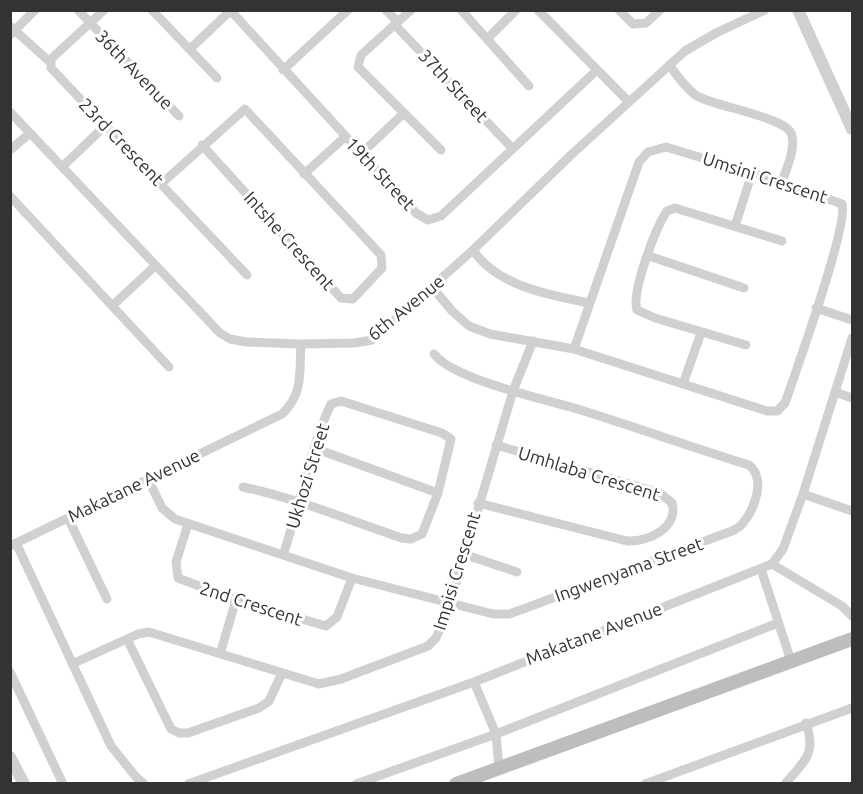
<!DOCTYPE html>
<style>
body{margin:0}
#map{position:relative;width:863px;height:794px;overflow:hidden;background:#fff;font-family:Ubuntu,sans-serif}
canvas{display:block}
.frame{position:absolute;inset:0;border:12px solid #333;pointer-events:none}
</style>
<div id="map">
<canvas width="863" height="794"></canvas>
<div class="frame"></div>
</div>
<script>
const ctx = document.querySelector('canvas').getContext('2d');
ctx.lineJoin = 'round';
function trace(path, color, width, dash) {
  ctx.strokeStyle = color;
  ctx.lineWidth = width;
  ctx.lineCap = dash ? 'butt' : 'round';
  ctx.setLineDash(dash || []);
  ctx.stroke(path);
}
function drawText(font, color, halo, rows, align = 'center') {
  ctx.font = font + ' Ubuntu,sans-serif';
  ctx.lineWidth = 6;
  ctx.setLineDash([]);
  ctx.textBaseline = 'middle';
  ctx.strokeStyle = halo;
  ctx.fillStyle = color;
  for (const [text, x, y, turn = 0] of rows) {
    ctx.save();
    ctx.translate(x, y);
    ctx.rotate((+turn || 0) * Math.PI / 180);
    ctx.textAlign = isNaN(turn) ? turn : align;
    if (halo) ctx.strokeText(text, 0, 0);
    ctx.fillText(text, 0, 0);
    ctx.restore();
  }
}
trace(new Path2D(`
 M78,10L179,116
 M104,10L51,59V68L247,275
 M152,10L217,78
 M230,10L416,213L428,220L441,216L597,70
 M386,10L398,22
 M411,10L361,55L358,67L441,150
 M461,10L529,86
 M538,10L629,102
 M619,10L633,24L646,23L660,10
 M395,25L512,148
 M10,26L50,62
 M11,34L35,10
 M488,38L516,10
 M190,49L230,11
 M669,65C677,75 686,89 697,96C714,106 784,117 791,133C797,147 786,169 782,182
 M283,70L348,10
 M10,112L220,333L230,339L246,342L301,344L354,343L372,340L473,250L571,155L685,51L716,33L765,10
 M10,150L29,134
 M363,152L404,113
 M63,166L106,125
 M304,174L345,137
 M161,184L245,109L381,255L382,268L353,299L341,298L202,145
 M10,196L169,367
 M735,226L752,173
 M473,250C497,286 549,295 589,303
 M649,256L744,288
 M432,287L452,311L469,326L490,334L574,349L767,411H777L785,403C795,374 849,224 842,204L782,182L666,147L648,152L639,162L574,349
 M112,306L155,266
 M816,308L852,320
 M746,345L655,318L637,310C631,292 656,227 667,211L675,208L782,241
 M683,384L701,333
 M835,392L852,398
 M314,448L438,493
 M148,479L162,508L175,519L352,578L493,614H509L526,608L721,535C729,532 738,530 743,523C755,508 766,479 749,465C694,448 641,429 587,412C551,400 455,381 434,354
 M243,487C296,498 351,521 402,538L411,539L422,534L438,493L451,439L442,433L341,401L331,404C309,451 300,505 283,555
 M803,494L852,511
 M478,503L627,541C648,542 679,528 672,503L660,493L496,445
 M68,518L107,599
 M188,524L176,562L178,578L236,600L326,626L337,617L352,578
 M16,543L111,746L136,777L144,784
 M10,546L282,414C304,393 299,373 301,344
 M463,554L517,572
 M772,564L842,606L852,616
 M761,569L791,661
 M127,639L171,729L179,733H188L259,708L269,701L282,673
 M220,654L236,600
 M72,664L138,634L149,632L319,684L341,679L428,646L436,638L450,604L513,391L533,341
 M10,672L63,784
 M474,682L496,734L499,768
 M188,784L474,682L772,564L783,549L803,494L852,338
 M356,784L496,734L778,623
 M645,784L852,708
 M785,784C804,761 817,755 806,723`), '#d0d0d0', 9);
trace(new Path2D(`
 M798,10L852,129
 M10,757L24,784`), '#d0d0d0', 12);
trace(new Path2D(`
 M456,784L852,639`), '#bdbdbd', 14);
drawText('18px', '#333', '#fff', [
 ["36th Avenue",134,70,46],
 ["37th Street",453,86,47],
 ["23rd Crescent",121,142,46],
 ["19th Street",380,174,47],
 ["Umsini Crescent",765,178,18],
 ["Intshe Crescent",289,241,48],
 ["6th Avenue",406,308,-39],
 ["Umhlaba Crescent",589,474,17],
 ["Ukhozi Street",308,476,-73],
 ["Makatane Avenue",134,486,-26],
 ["Ingwenyama Street",629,570,-20],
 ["Impisi Crescent",457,571,-73],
 ["2nd Crescent",251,604,18],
 ["Makatane Avenue",594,634,-21]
]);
</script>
